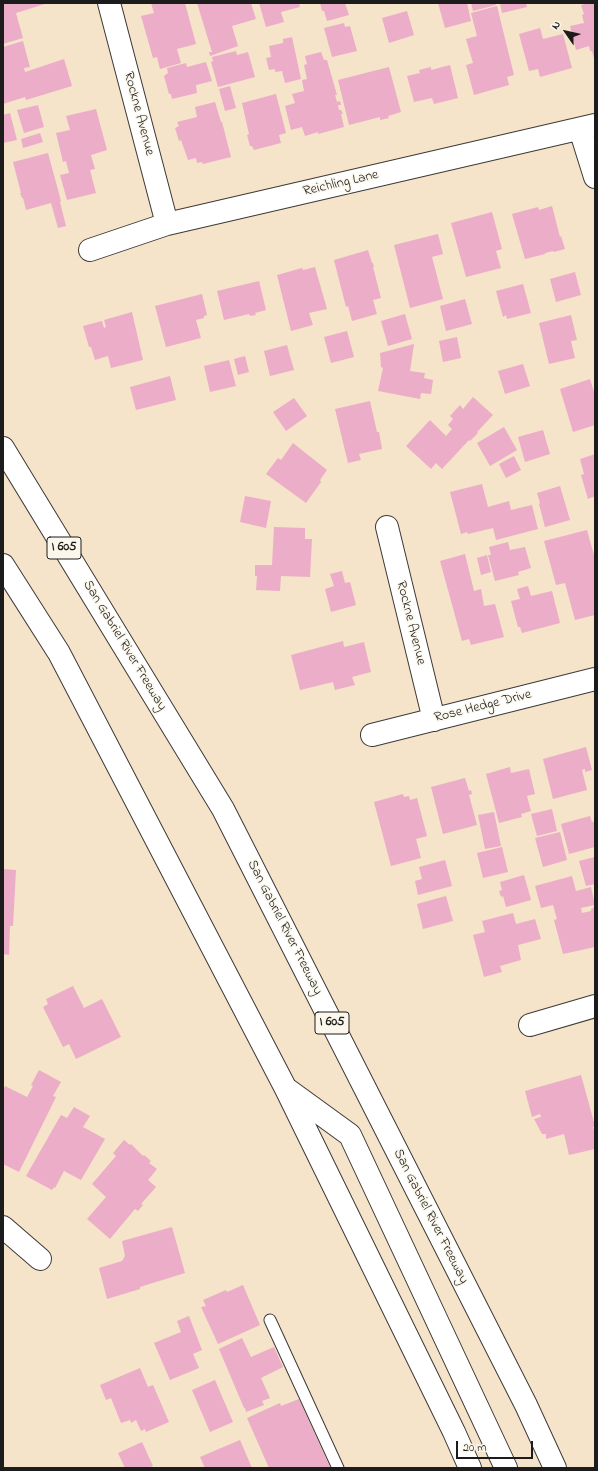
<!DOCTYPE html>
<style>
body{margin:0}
#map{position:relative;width:598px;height:1471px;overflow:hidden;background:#f5e3ca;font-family:"Indie Flower",sans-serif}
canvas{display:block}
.frame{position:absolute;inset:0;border:4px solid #1c1c1c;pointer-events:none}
.north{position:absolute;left:546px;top:12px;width:40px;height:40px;-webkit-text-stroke:3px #fbf7ec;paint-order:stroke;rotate:304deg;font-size:11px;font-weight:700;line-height:16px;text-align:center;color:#1c1c1c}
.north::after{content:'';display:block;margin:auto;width:14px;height:18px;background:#1c1c1c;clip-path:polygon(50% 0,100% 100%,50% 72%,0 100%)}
.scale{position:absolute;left:456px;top:1441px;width:77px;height:18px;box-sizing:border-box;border:2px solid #1c1c1c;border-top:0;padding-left:5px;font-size:12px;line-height:14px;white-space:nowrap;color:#1c1c1c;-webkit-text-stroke:3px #fbf7ec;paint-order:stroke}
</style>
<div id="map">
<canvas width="598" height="1471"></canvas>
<div class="frame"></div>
<div class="north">N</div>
<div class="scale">20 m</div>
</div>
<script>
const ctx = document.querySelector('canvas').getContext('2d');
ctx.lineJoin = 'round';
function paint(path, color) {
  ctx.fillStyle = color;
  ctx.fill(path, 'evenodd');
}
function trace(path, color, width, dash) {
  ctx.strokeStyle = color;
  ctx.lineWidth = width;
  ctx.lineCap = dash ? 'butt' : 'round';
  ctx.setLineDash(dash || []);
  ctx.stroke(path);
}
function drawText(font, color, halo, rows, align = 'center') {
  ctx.font = font + ' "Indie Flower",sans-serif';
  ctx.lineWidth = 3;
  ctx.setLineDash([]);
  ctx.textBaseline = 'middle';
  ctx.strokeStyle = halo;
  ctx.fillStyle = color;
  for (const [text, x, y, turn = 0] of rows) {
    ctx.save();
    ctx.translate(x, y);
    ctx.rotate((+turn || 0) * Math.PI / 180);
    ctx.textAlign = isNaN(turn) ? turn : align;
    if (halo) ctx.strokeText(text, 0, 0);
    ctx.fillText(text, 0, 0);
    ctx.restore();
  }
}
paint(new Path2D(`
 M3,3H48L16,13L23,38L3,44Z
 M151,3H185L196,44L177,49L181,63L160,69L157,57L153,58L141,16L154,13Z
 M197,3H251L256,19L232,26L238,46L210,56L209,52H212Z
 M259,3H299L300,7L281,12L284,22L266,27Z
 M320,3H345L349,15L327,21L324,11H322Z
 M438,3H467L471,21L445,28Z
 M471,3H495L496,5L473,11Z
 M500,3H526L527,7L502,13Z
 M588,3H595V62L592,51H590L589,46L576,50L570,26L584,23L582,15L584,14L581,5Z
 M497,6L514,75L507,77L509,85L474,95L466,65L473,63L466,39L477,36L471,13Z
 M407,11L414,35L389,43L382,18Z
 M344,23L345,27L350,26L357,51L332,57L324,28Z
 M540,28L543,39L563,34L572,68L540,77L538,69L529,71L519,34Z
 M292,37L301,79L285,83L282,71L275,72V69L269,70L266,58L271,57L269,46L283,43V39Z
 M23,41L30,67L24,68L25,72L64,59L72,86L26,100L25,97L3,104V47Z
 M236,51L237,55L248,52L255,77L218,87L211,62L213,61L212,57Z
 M321,52L324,60H327L337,95H335L337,102L340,101L341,105H338L339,110H341L343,114H341L344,127L318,134V132L305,136L302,127L291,130L285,106L295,103L292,94L304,91L302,80L307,79L304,65L307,64L305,56Z
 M206,62L212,81L196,85L197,93L172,99L171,94H169L164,76L168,73L167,68L186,63L187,67Z
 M450,65L458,98L434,104L432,98L414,102L407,76L420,73L419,70L431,67V70Z
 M389,67L401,112L388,116L389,118L380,120V117L349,125L338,80Z
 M230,86L236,108L225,111L219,89Z
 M276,94L286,133L279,135L281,143L254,150L252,146H250L247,135L249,134L242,103Z
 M215,102L221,122H222L231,157L203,164L202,162L197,163L196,158L188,160L181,140L179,141L175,128L179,126L177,122L197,117L195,107Z
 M38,105L44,127L24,133L17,110Z
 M96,109L107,150L91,155L95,169L90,170L96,193L67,200L60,175L69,173L66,161L63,162L56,133L70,130L66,116Z
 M10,113L17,140L3,143V115Z
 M40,133L43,142L23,148L21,139Z
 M48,153L61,201L60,202L66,226L58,228L51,203L26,210L23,198H22L20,193H21L13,162Z
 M552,206L560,237L561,236L565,249L554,252L553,251L545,253V254L525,259L512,214L538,207L539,210Z
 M492,212L502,249L496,251L501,268L466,277L451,223Z
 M438,234L443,254L432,257L443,299L410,308L394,245Z
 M368,250L372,263H373L374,267H373L381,298L373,300L377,314L352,321L348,306L346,307L334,260Z
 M315,267L327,309L309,313L313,325L291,331L277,275L302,268L303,270Z
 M575,272L581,295L556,302L550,279Z
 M259,281L266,310L255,313L256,315L250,316L249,314L224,320L217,291Z
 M523,284L531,313L507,319L506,315L503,317L496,291Z
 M202,294L207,315L204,316V318L196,320L201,338L166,347L155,306Z
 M465,299L472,324L446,331L440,306Z
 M132,312L143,360L111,368L108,356L95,360L91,347H89L83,326L102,321L104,328L106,327L104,320Z
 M405,314L412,339L388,346L381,321Z
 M571,315L577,340L571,341L575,358L549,364L539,323Z
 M347,331L354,357L331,363L324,337Z
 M457,337L461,358L443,362L439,341Z
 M414,344L410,371L425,373L424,378L433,380L431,394L421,393L420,399L378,391L383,368L381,367L380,353Z
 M287,345L294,370L270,376L264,351Z
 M245,356L249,372L238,375L234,359Z
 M229,360L236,386L210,392L204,366Z
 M523,364L530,386L505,394L498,371Z
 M170,376L176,400L136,410L130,387Z
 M590,379L595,395V425L573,432L560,389Z
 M473,397L493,415L477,432L478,433L470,441L469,440L442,469L436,463L431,469L406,446L430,420L446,436L452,429L448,425L453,419L450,416L460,405L463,409Z
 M294,398L307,416L286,431L273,412Z
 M370,401L377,432H379L382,449L359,454L361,460L348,463L335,409Z
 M504,427L517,450L490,466L477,443Z
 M543,430L550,454L525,462L518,437Z
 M293,443L327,470L320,480L321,482L306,503L266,474L278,458L281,460Z
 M595,454V496L588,499L581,475L584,474L580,459Z
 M514,456L521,470L506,478L499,464Z
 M482,484L488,507L509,501L511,510L532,505L538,529L496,540L493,528L468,534L467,532L461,534L450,492Z
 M560,486L570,520L545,527L539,504L540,503L537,493Z
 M245,496L271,501L266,528L240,522Z
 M274,527L305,528V539H312L310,577L281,576L280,591L256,590L257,576H255V565H272Z
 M587,530L594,555H595V615L575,620L565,583L556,585L544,541Z
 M508,542L510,550L525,547L531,568L518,572L519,575L495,581L488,555H491L489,547Z
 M465,554L474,591L481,589L484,606L495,604L504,637L471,645L469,639L462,641L440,561Z
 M487,555L491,572L481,575L477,558Z
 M342,571L345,583L350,582L356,605L331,612L325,589L334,586L330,574Z
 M528,586L531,596L552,591L560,623L522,633L520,627H518L511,601L520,599L517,589Z
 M343,641L344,647L364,642L371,672L352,677L355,685L335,690L333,682L300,690L291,655Z
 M586,747L592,770L585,772V769L582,770L587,790L553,799L543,759Z
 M510,767L511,773L529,769L535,794L527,796L531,811L521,814L522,817L499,823L486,774Z
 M465,778L469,791L471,790L472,794L469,795L477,825L443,834L431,787Z
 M403,794L404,797L409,796L410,800L417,798L427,836L416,839L421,858L391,866L374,802Z
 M552,809L557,831L537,836L531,814Z
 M494,812L501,846L485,849L478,815Z
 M590,816L592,822L595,821V847L569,854L561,824Z
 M560,832L567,860L543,867L535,838Z
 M502,847L508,872L483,878L477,853Z
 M595,857V884L586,886L579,861Z
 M445,860L452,886L418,895L415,881L422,879L419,867Z
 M3,869L16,870L13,926H10L9,955L3,954Z
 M524,875L531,900L506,907L503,896L501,897L499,891L502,890L500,882Z
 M572,876L576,891L591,887L595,905L581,908L582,913L591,911V909L595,907V947L563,954L554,920L557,919L553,905L541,908L535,886Z
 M446,896L453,921L423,929L417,904Z
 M513,913L516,924L535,919L541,939L518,945L521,960L500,966L502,972L484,977L473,935L485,932L482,921Z
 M73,986L84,1008L102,999L121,1037L76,1059L69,1044L63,1047L43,1007L48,1004L46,999Z
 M39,1070L61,1082L53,1096L56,1097L19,1172L3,1164V1091L5,1086L27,1097L33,1086L31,1085Z
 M581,1075L595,1126L593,1127L595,1134V1149L569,1155L564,1134L546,1139V1134H542L534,1119L541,1117L540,1114L532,1117L525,1091Z
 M74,1107L90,1116L83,1127L105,1139L81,1180L64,1171L55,1188L54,1187L52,1190L26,1176L61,1115L67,1118Z
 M124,1140L130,1145L131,1144L143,1156L144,1155L151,1161L149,1163L157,1169L148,1180L156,1187L141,1204L143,1205L138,1211L135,1209L110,1239L87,1219L106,1197L92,1184L116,1156L113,1153Z
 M172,1227L185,1273L140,1287V1289L107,1299L99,1268L122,1261L125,1256L122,1241Z
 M243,1285L260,1325L218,1344L201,1307L206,1306L203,1300L226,1290L227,1292Z
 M189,1316L202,1350L193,1354L199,1368L170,1380L154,1343L181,1332L177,1321Z
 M242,1338L251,1357L274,1347L283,1367L261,1378L270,1398L262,1401L264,1405L246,1412L245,1408H244L219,1349Z
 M140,1368L148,1387L153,1385L169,1422L146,1432L145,1429L141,1431L136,1420L131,1423L130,1420L121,1423L111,1398L106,1400L100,1385Z
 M215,1380L233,1422L210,1432L192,1390Z
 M299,1399L330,1467L327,1468H269L247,1418L280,1403L281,1406Z
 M240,1440L252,1468H205L200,1457Z
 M142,1442L153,1466L148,1468H125L118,1453Z`), '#ecadc8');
const service = new Path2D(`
 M270,1320L338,1468`);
const minor = new Path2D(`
 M109,3L167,224
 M580,129L595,177
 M90,250L167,224L595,125
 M387,527L434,720
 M372,735L595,679
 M530,1025L595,1006
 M3,1227L40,1259`);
const motorway = new Path2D(`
 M3,448L223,809L526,1405L555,1468
 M3,565L59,653L286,1089L454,1432L470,1468
 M288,1090L350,1135L506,1468`);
trace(service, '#3d3a36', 13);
trace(minor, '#3d3a36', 24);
trace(motorway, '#3d3a36', 24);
trace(service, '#fff', 11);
trace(minor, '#fff', 22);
trace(motorway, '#fff', 22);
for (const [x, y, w] of [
 [64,548,34],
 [332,1023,34]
]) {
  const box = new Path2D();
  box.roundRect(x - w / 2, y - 11, w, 22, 3);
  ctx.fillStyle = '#fbf7ec';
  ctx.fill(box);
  trace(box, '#1c1c1c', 1);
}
drawText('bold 13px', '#1c1c1c', null, [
 ["I 605",64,548],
 ["I 605",332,1023]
]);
drawText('14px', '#1c1c1c', '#fbf7ec', [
 ["Rockne Avenue",138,114,75],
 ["Reichling Lane",341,184,-13],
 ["Rockne Avenue",410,623,76],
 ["San Gabriel River Freeway",124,646,59],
 ["Rose Hedge Drive",483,707,-14],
 ["San Gabriel River Freeway",284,928,63],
 ["San Gabriel River Freeway",430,1217,63]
]);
</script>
